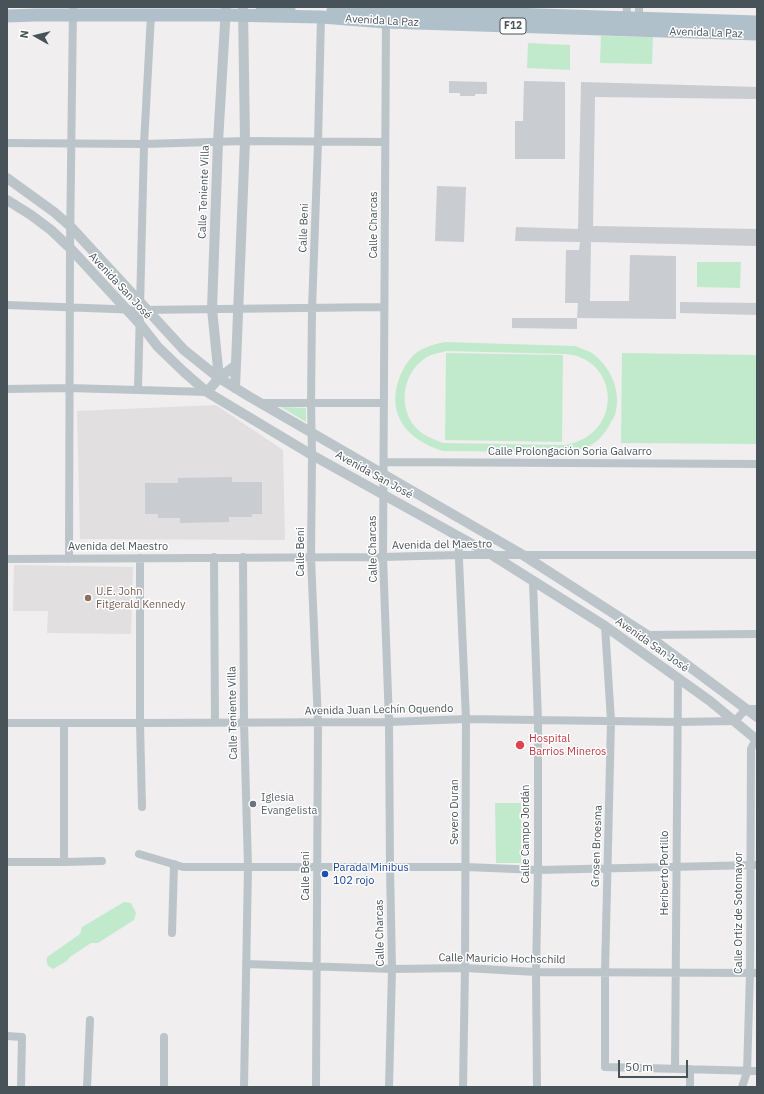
<!DOCTYPE html>
<meta charset="utf-8">
<style>
body{margin:0}
#map{position:relative;width:764px;height:1094px;overflow:hidden;background:#f0eeee;font-family:"IBM Plex Sans",sans-serif}
canvas{display:block}
.frame{position:absolute;inset:0;border:8px solid #485359;pointer-events:none}
.north{position:absolute;left:16px;top:16px;width:40px;height:40px;-webkit-text-stroke:3px #fff;paint-order:stroke;rotate:278deg;font-size:11px;font-weight:700;line-height:16px;text-align:center;color:#485359}
.north::after{content:'';display:block;margin:auto;width:14px;height:18px;background:#485359;clip-path:polygon(50% 0,100% 100%,50% 72%,0 100%)}
.scale{position:absolute;left:618px;top:1060px;width:70px;height:18px;box-sizing:border-box;border:2px solid #485359;border-top:0;padding-left:5px;font-size:12px;line-height:14px;white-space:nowrap;color:#485359;-webkit-text-stroke:3px #fff;paint-order:stroke}
</style>
<div id="map">
<canvas width="764" height="1094"></canvas>
<div class="frame"></div>
<div class="north">N</div>
<div class="scale">50 m</div>
</div>
<script>
const ctx = document.querySelector('canvas').getContext('2d');
ctx.lineJoin = 'round';
function paint(path, color) {
  ctx.fillStyle = color;
  ctx.fill(path, 'evenodd');
}
function trace(path, color, width, dash) {
  ctx.strokeStyle = color;
  ctx.lineWidth = width;
  ctx.lineCap = dash ? 'butt' : 'round';
  ctx.setLineDash(dash || []);
  ctx.stroke(path);
}
function drawText(font, color, halo, rows, align = 'center') {
  ctx.font = font + ' "IBM Plex Sans",sans-serif';
  ctx.lineWidth = 3;
  ctx.setLineDash([]);
  ctx.textBaseline = 'middle';
  ctx.strokeStyle = halo;
  ctx.fillStyle = color;
  for (const [text, x, y, turn = 0] of rows) {
    ctx.save();
    ctx.translate(x, y);
    ctx.rotate((+turn || 0) * Math.PI / 180);
    ctx.textAlign = isNaN(turn) ? turn : align;
    if (halo) ctx.strokeText(text, 0, 0);
    ctx.fillText(text, 0, 0);
    ctx.restore();
  }
}
paint(new Path2D(`
 M216,405L283,450L285,540L80,539L77,411Z
 M14,565L133,567L131,634L47,633L48,611H13Z`), '#e1dfe0');
paint(new Path2D(`
 M601,36L653,37L652,64L600,63Z
 M528,43L570,45V70L527,68Z
 M697,262H741L740,288L697,287Z
 M445,342L575,346C580,348 587,350 592,353C611,367 622,392 615,415C613,419 610,423 609,426C605,433 599,440 593,444C583,450 574,451 563,452L443,451C407,440 385,414 400,376C404,367 409,359 416,353C424,347 435,344 445,342ZM447,351L566,354C620,359 624,435 565,445L443,443C433,439 424,436 416,428C398,408 402,375 424,359C430,354 439,353 447,351Z
 M446,353L563,355L562,442L445,440Z
 M622,353L757,355V444L621,443Z
 M281,407L306,408V422Z
 M495,803H521V863H496Z
 M124,902L131,903L136,913L134,920L98,943H91L70,957L67,961L53,969C47,966 46,963 47,957L80,934L82,927Z`), '#c1eacd');
paint(new Path2D(`
 M449,81L487,82V94H475V96H460V93H449Z
 M524,81L565,82V159H515V121H523Z
 M581,82L757,87V99L595,97L593,226L757,229V246L591,242L590,301H629L630,255L676,256V319L577,318V329L512,328V318H577L578,303H565L566,250H579L580,242L515,241L516,227L578,229Z
 M437,186L466,187L464,242L435,241Z
 M680,302L757,303V315L680,313Z
 M232,477V482H262V514H252V517H229V522L180,523V518H158V514H145V483H178V478Z`), '#c9ccd0');
trace(new Path2D(`
 M386,19L383,557L389,722L390,867L392,969L389,1087
 M626,22L627,7
 M639,22V7
 M7,143L144,144L245,141L385,142
 M7,305L140,310L384,307
 M7,389L69,388L207,392
 M138,389L144,144L151,15
 M261,403H384
 M384,462L757,464
 M458,537L466,719L465,968L463,1087
 M214,557L215,722
 M243,557L244,722L248,867L244,1087
 M140,558V723L142,807
 M7,559L383,557L459,555H757
 M69,559L70,248L73,7
 M533,582L538,721V870L536,972L537,1087
 M605,626L611,721L605,972V1067L757,1071
 M647,635L757,634
 M7,723H140L389,722L466,719L677,722L735,721L746,709H757
 M139,854L183,867H466L538,870L757,865
 M7,862H64V723
 M64,862L102,861
 M172,933L174,864
 M246,964L392,969L465,968L536,972L757,973
 M7,1036L22,1037L21,1087
 M164,1037V1087
 M675,1069L678,678
 M690,1069V1087
 M87,1087L90,1020
 M316,1087L318,722L311,558L312,455L311,404L312,309L318,142L321,17
 M742,1087L747,1072L750,973L751,749L756,739`), '#bbc4c9', 8);
trace(new Path2D(`
 M7,178L54,212L70,226L184,350L219,378L250,397L523,555L647,635L757,717
 M7,200L31,215L51,230L70,248L140,324L158,347L184,372L207,392L312,455L492,555L605,626L710,701L757,740
 M219,378L212,309L218,142L226,7
 M235,388L245,141L243,7
 M207,392L219,378L236,365`), '#bbc4c9', 10);
trace(new Path2D(`
 M262,7L289,9
 M333,11L386,10L757,22
 M7,16L36,15H225L321,17L386,22L757,34`), '#b0c0ca', 13);
for (const [x, y, r, color] of [
 [88,598,4,"#8d6e63"],
 [520,745,5,"#e0444e"],
 [253,804,4,"#6b7280"],
 [325,874,4,"#1a4fb4"]
]) {
  const dot = new Path2D();
  dot.arc(x, y, r, 0, 2 * Math.PI);
  ctx.fillStyle = color;
  ctx.fill(dot);
  trace(dot, '#fff', 1.5);
}
for (const [x, y, w] of [
 [513,26,26]
]) {
  const box = new Path2D();
  box.roundRect(x - w / 2, y - 8, w, 16, 3);
  ctx.fillStyle = '#fff';
  ctx.fill(box);
  trace(box, '#485359', 1);
}
drawText('bold 10px', '#485359', null, [
 ["F12",513,26]
]);
drawText('11px', '#485359', '#fff', [
 ["Avenida La Paz",382,21,3],
 ["Avenida La Paz",706,33,2],
 ["Calle Teniente Villa",204,192,-88],
 ["Calle Charcas",374,225,-90],
 ["Calle Beni",304,228,-88],
 ["Avenida San José",120,286,47],
 ["Calle Prolongación Soria Galvarro",570,452],
 ["Avenida San José",374,475,29],
 ["Avenida del Maestro",442,545,-1],
 ["Avenida del Maestro",118,547],
 ["Calle Charcas",373,549,-91],
 ["Calle Beni",301,552,-90],
 ["Avenida San José",652,645,35],
 ["Avenida Juan Lechín Oquendo",379,710,-1],
 ["Calle Teniente Villa",233,713,-91],
 ["Severo Duran",455,812,-90],
 ["Calle Campo Jordán",526,834,-90],
 ["Grosen Broesma",597,846,-88],
 ["Heriberto Portillo",665,873,-90],
 ["Calle Beni",306,876,-90],
 ["Calle Ortiz de Sotomayor",739,913,-90],
 ["Calle Charcas",380,933,-91],
 ["Calle Mauricio Hochschild",502,959,1]
]);
drawText('11px', '#785e54', '#fff', [
 ["U.E. John",96,592],
 ["Fitgerald Kennedy",96,605]
], 'left');
drawText('11px', '#be3a42', '#fff', [
 ["Hospital",529,739],
 ["Barrios Mineros",529,752]
], 'left');
drawText('11px', '#5b616d', '#fff', [
 ["Iglesia",261,798],
 ["Evangelista",261,811]
], 'left');
drawText('11px', '#164399', '#fff', [
 ["Parada Minibus",333,868],
 ["102 rojo",333,881]
], 'left');
</script>
